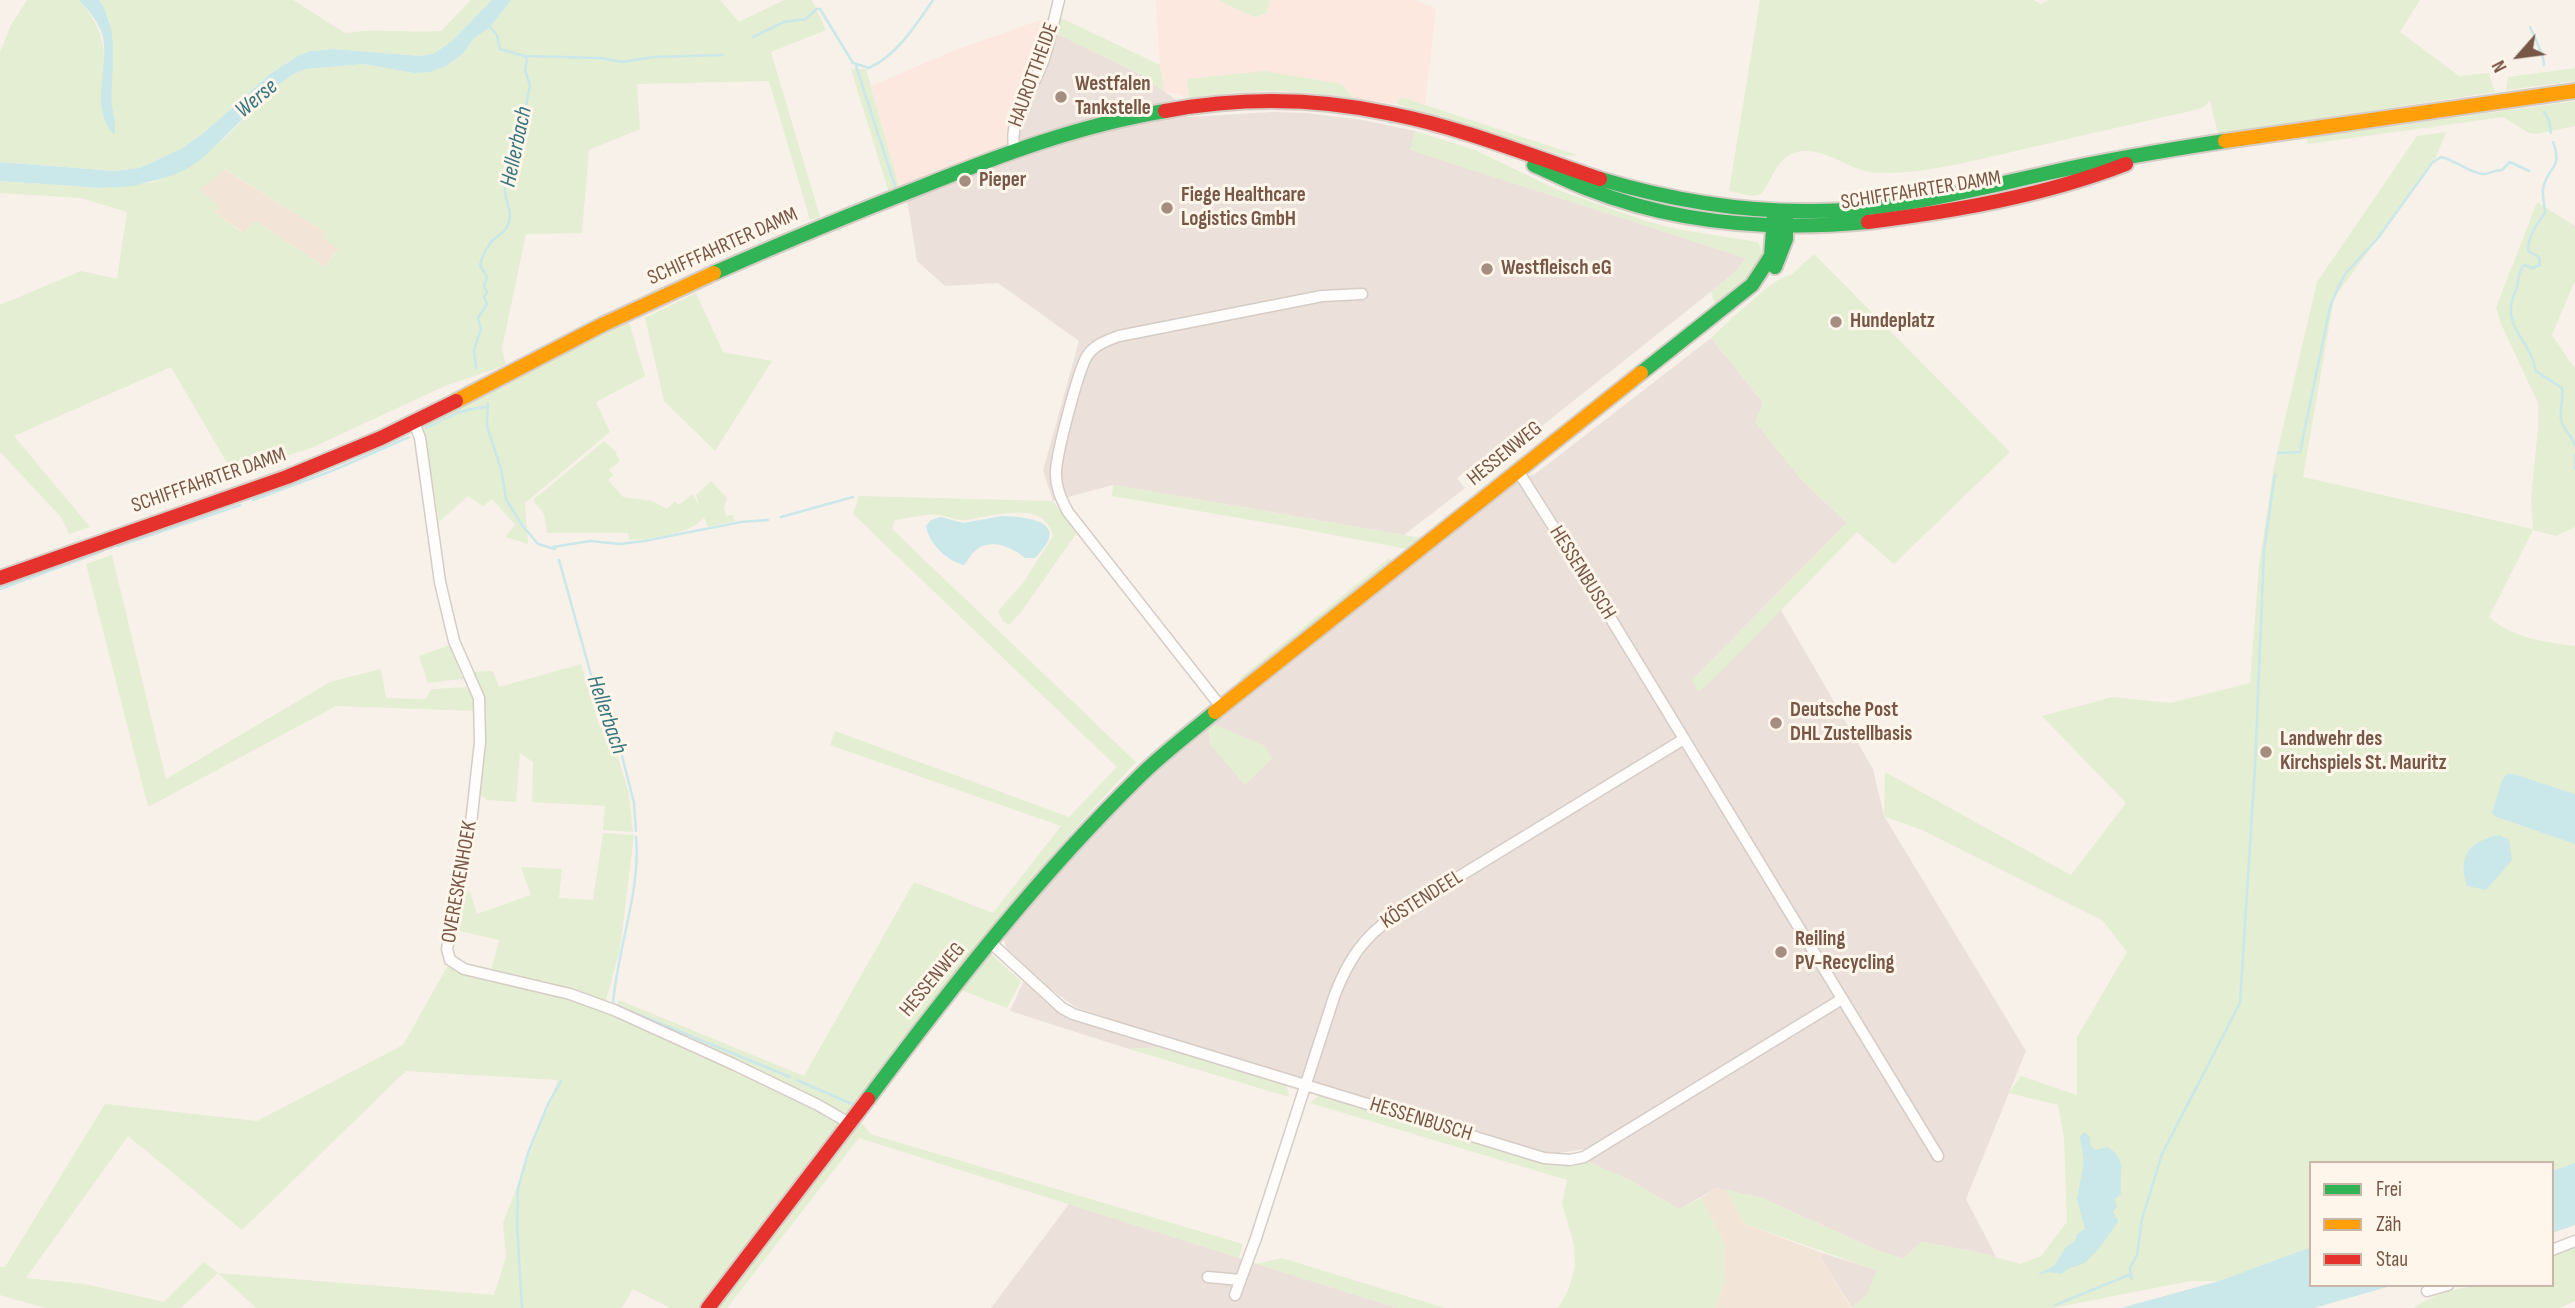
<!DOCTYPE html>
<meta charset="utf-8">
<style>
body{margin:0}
#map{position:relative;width:2575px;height:1308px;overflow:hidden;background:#f8f1e9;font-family:"Sofia Sans Condensed",sans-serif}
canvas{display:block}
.legend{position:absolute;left:2309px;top:1161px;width:245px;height:126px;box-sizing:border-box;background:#fff6eb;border:2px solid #c9b6a9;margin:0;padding:9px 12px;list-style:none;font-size:21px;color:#785747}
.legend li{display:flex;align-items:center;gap:14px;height:35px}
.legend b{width:35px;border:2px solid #c9b6a9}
.north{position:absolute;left:2484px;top:21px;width:70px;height:70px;-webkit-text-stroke:5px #fff6eb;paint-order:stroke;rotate:242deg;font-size:19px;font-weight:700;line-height:28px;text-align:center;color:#785747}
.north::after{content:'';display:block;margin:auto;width:24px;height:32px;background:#785747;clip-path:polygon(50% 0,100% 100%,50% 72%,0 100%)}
</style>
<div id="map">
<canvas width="2575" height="1308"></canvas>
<ul class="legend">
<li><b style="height:9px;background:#30b455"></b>Frei</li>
<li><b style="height:9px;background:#ff9f0a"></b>Zäh</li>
<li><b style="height:9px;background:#e5322d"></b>Stau</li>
</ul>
<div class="north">N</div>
</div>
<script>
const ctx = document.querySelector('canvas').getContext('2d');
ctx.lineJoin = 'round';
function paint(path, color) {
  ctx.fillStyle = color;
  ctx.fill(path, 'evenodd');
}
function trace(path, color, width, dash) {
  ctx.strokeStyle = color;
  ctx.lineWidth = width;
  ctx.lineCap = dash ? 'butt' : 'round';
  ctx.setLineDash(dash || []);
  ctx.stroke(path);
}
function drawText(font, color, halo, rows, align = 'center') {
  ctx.font = font + ' "Sofia Sans Condensed",sans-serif';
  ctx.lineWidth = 6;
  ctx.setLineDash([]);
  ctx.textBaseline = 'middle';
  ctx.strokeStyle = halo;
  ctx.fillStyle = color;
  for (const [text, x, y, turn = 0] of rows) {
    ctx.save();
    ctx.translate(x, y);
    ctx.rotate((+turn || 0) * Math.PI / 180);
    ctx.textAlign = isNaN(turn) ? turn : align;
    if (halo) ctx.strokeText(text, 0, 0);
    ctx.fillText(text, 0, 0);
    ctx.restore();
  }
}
paint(new Path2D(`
 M224,169L325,232L338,248L325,267L256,221L244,233L214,212L218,208L199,190Z
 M1717,1188L1726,1190L1745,1224L1822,1253L1821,1258L1851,1308H1715L1724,1283L1725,1244L1701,1198Z`), '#f2e4d6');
paint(new Path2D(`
 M1156,0H1217L1254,17L1267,13L1270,0H1413L1436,8L1425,105L1400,97L1397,104L1355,99L1341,84L1188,79L1189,98L1164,91L1160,65Z
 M1048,17L1005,146L899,186L871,86L953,51Z`), '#fce8df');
paint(new Path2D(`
 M1048,17L1057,34L1140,74L1185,106L1188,117L1272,112L1307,113L1363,120L1415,131L1411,150L1746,258L1737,271L1475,479L1467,470L1457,478L1465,488L1404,535L1113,485L1053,501L1043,471L1079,341L998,283L945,286L917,261L907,199L1000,162Z
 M1711,338L1763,402L1798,476L1847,523L1692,680L1781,610L1873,769L1884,816L2026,1051L1966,1199L1996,1257L1972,1251L1922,1242L1903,1259L1879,1251L1762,1198L1717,1188L1679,1209L1629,1180L1589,1162L1584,1149L1560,1153L1543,1152L1138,1029L1075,1007L1048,987L1006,948L1004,938L1097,826L1187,739L1519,478L1535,474Z
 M1025,978L1073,1018L1165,1047L1129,1049L1010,1011Z
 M1069,1204L1397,1308H991Z
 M1822,1253L1877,1270L1868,1294L1852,1308L1821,1258Z`), '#ebe1da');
paint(new Path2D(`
 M27,0H79C113,38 103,62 102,109L115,125L112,106L110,20L99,0H293L345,33C377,28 409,33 441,31L471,0H492L452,41L435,53L420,56L333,49L310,51L298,56L270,74L206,131L183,148L140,168L114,171L0,162V52L11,25Z
 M511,0H720L739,22L784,0H812L826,30L771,52L820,217L810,220L769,81L637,84L640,129L589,150L582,233L526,234L502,348L506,365L445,386L311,448L233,473L171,367L14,436L90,527L69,534L61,517L0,452V305L81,271L117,279L127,212L81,198L0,193V181L103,188L154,182L192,166L227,136L273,89L292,75L306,69L363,64L414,73L430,72L446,66L463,54L473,39L490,27ZM225,169L325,232L323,238L338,249L325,267L256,221L243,233L214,212L219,207L199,190Z
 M1217,0H1270L1267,13L1254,17Z
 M1760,0H2033L2041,4L2049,0H2420L2400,32L2459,76L2489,73L2495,92L2218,134L2210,101L2202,108L2191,111C2137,123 2083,135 2029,148C1980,159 1930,173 1881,173C1850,174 1824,143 1794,153C1776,159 1772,181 1761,194L1752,196L1729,191Z
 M1059,17L1160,65L1164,91L1140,74L1057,34Z
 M2575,68V81L2506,90L2508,77Z
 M851,69H866L899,186L888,190Z
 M1265,71L1341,84L1355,99C1295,88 1249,89 1189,98L1187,79Z
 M1400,97L1425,105L1577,155L1565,156L1397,104Z
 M2575,101V126L2536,134L2529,133L2503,117L2308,144L2306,138Z
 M1415,131L1475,150L1558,190L1649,222L1677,229L1758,242C1774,268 1732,291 1715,305L1711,292L1737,271L1746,258L1410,150Z
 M2446,132L2434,162L2334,298L2303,477L2533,529L2531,497L2538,429V403L2501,324L2496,308L2537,202L2575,226V280L2552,335L2575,369V527L2556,536L2533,530L2489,617C2512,638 2544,642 2575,646V794L2514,774H2506L2496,817L2575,844V1163L2552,1171V1163H2311V1247L2219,1281H2190L2053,1308H1852L1868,1294L1876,1270L1745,1224L1726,1190L1762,1198L1879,1251L1903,1259L1922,1242L1972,1251L2021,1264L2041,1256L2067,1222L2064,1138L2058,1105L2009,1093L2021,1076L2077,1095V1037L2127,952L2103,921L1924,831L1884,816L1885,772L2071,875L2126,803L2042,716L2113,697L2170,703L2250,683L2259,566L2274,466L2317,282L2417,136Z
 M1814,254L2010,452L1894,564L1857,532L1719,674L1698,692L1692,680L1847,523L1798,476L1755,422L1763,402L1711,338C1726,325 1775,275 1791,275Z
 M696,293L723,352L772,361L715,451L664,401L645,318Z
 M629,322L645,376L596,402L610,432L525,503L528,544L505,537L515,525L492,499L483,506L468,496L439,522L423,423Z
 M604,441L617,453L616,455L620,461L609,470L613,475L608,480L623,497L652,501L667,509L675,501L679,505L693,494L700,509L696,495L711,481L727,498L724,507L726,516L733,515L735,521L708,527L704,517C693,534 650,539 630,540L628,533H547L544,514L533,500Z
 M1113,485L1421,538L1407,549L1297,528L1112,496Z
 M859,496L1053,501L1076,534L1021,612L1009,625L1003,621L998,611L1023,583L1053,536C1044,498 992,517 966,520C957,521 948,516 939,515C925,514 909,518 895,520L892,529L1136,762L1079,824L1001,917L849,1117L616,1007L619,1000L804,1076L914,882L993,913L1061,826L830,745L835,731L1069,817L1117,767L853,514Z
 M112,555L166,779L330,682L381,669L386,698L426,699L431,689L468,687L476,699V711L336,706L148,807L86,564Z
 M1389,558L1393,562L1241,684L1240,678Z
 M450,645L463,679L428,683L419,656Z
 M581,664L599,725L614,744L629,794L633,832L603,830L605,806L532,802L533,762L520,753L516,802L487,800L477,792L481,699L468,672L493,671L499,687Z
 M1211,723L1265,746L1272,759L1245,785L1210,745L1208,725Z
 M603,833L634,835L620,949L605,1004L491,971L499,940L455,930L463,891L470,892L477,914L531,895L521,867L562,869L559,898L593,900Z
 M991,954L1021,981L1007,1008L961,990Z
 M447,967C489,977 531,986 572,999C665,1029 756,1079 843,1124L700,1308H670L633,1289L622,1308H256L218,1273L181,1308H45L0,1295V1267H5L105,1104L257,1121L403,1045ZM406,1071L558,1080L503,1223L506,1257L494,1295L218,1273L204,1262L164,1302L85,1284L26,1278L128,1136L242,1230Z
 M1165,1047L1286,1083L1289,1097L1129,1049Z
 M1321,1094L1562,1166L1589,1162L1629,1180L1679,1209L1701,1198L1725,1244L1724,1283L1715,1308H1558L1568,1291L1575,1267L1574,1245L1562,1203L1567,1180L1310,1103Z
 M855,1121L863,1124L870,1134L1243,1244L1239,1258L859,1138L727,1308H712Z
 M2575,1247V1301L2559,1308H2414C2454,1279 2505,1285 2552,1285V1255Z
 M1282,1258L1445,1308H1397L1257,1264Z`), '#e4eed2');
paint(new Path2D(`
 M79,0H99C121,30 110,70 112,105C113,114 116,123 115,133L113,134C90,107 109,68 103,37C99,22 89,11 79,0Z
 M492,0H511L490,27L473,39L463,54L446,66L430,72L414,73L363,64L306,69L292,75L273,89L206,155L192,166L171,176L133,186L103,188L0,181V162L114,171L140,168L183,148L206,131L270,74L298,56L310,51L333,49L420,56L435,53L452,41Z
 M1002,516C1031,517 1072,522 1035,558H1025C1012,547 991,538 976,550C971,554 968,561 964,565C947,561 929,544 926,526L931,520L941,517L963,523Z
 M2506,774H2514L2575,794V844L2496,817L2492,813L2502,780Z
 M2499,835L2509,840L2512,860L2486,890L2467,886C2457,856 2470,841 2499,835Z
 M2084,1132L2090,1137L2091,1147L2096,1150L2107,1147C2128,1159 2119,1173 2121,1194L2115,1199L2117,1206L2113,1212L2118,1221C2113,1230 2091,1261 2082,1264C2072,1269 2071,1265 2062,1274L2050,1272L2036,1275L2054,1266L2066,1247L2075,1241L2077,1234L2085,1229L2077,1199L2084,1163L2080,1137Z
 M2575,1163V1225L2552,1233V1171Z
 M2311,1247V1285H2394L2314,1308H2121L2219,1281Z`), '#cae7e9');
trace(new Path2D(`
 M490,27L497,35L500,49L525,56L600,58L622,62L653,57L723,55
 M2530,27C2534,36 2544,55 2544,65
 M753,37L784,22L806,19L816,9H820L853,63L869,68C897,55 916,25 933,0
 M856,66L895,186
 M2544,112L2549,120L2551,133
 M2553,142C2564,171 2546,166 2543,190C2542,197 2545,206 2545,213C2537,224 2528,236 2528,251L2539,257L2540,265L2533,268L2524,265C2516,274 2520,281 2516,290C2499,327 2529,336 2536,371L2562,388C2564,399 2559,409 2561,419C2562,429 2572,435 2575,446
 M476,368L474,350L481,329L478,318L487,304L484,297L487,292L484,286L487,277L480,265C482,257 487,247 492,241C498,235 504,234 508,225C514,211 504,201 505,188C507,170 520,138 518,124L524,117L530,85L525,70L527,60L525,56
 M488,403L487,426L501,469L506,499L522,525L538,544L555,549
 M426,428L459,412L488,406
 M2278,453L2300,452L2330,307L2338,288L2345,274L2378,238L2432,163L2441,157C2455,160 2473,175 2485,174C2491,173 2495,170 2502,170L2510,162L2529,171
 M2575,456V469
 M253,500L334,470L409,437
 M781,517L853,497
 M118,546L240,505
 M553,547L590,541L620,544L644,541L741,522L768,520
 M559,560L605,725L620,748L634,803L636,831
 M0,589L103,551
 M636,837C641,891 617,950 613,1004L790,1077
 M797,1080L852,1104
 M2131,1279L2130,1268L2137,1255L2142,1219L2162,1154L2240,1003L2255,767L2264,551L2275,474
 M2055,1305L2129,1275
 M522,1308L517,1223L518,1188L528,1153L548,1104L561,1081`), '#cae7e9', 2.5);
const street = new Path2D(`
 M1015,151C1006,119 1035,88 1044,59C1050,39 1054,19 1059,0
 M414,422L420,438L440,582L454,641L479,698L480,742L470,833L447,949L450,960L464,969L570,994L614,1010L733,1064L818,1105L849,1123
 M1518,471L1591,586L1938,1156
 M1221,707L1068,512C1061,499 1055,486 1056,471C1057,452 1078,371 1087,356C1094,345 1108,340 1119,336L1322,296L1362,294
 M991,943L1062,1008L1073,1014L1544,1158L1570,1160L1584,1157L1842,999
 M2552,1250L2575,1241
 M1208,1277L1240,1280
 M2427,1291L2448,1285
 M1235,1295L1256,1238L1335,994C1348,961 1363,937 1393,917L1684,739`);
const fast = new Path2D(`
 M1534,165C1552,173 1569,182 1588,189C1677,224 1773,231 1868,222
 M1600,179C1670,200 1740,212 1813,211C1893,211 1971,190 2048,173C2107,160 2166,150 2225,141
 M1775,267L1786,239V216
 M714,273C782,243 851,214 921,187C1000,155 1080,125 1165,111
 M1641,373L1752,285L1771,256L1774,216
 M868,1099C951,988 1040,874 1139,777C1162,754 1190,733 1215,712`);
const slow = new Path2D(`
 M2225,141L2575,91
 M456,401L602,325L714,273
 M1215,712L1641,373`);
const jam = new Path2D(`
 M1165,111C1240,97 1318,98 1392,114C1463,128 1531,156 1600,179
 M1868,222C1955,211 2043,196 2126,164
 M0,578L287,477L381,438L456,401
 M708,1308L868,1099`);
trace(street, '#d6ccc6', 13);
trace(fast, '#d6ccc6', 18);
trace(slow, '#d6ccc6', 18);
trace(jam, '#d6ccc6', 18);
trace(street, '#fefdfc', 10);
trace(fast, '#30b455', 14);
trace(slow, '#ff9f0a', 14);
trace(jam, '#e5322d', 14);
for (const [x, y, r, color] of [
 [1061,97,7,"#a58d80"],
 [965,181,7,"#a58d80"],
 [1167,208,7,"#a58d80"],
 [1487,269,7,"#a58d80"],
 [1836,322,7,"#a58d80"],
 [1776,723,7,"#a58d80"],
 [2266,752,7,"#a58d80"],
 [1781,952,7,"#a58d80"]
]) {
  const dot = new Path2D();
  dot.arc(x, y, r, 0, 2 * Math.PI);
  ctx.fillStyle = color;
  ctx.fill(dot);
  trace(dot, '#fff6eb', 2.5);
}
drawText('21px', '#785747', '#fff6eb', [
 ["HAUROTTHEIDE",1034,75,-70],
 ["SCHIFFFAHRTER DAMM",1921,191,-9],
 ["SCHIFFFAHRTER DAMM",723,247,-24],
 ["HESSENWEG",1505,454,-39],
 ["SCHIFFFAHRTER DAMM",209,481,-19],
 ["HESSENBUSCH",1582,573,58],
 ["OVERESKENHOEK",460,882,-80],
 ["KÖSTENDEEL",1422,900,-32],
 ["HESSENWEG",933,980,-50],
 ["HESSENBUSCH",1421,1120,17]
]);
drawText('bold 21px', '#785747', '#fff6eb', [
 ["Westfalen",1075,85],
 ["Tankstelle",1075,109],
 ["Pieper",979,181],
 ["Fiege Healthcare",1181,196],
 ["Logistics GmbH",1181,220],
 ["Westfleisch eG",1501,269],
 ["Hundeplatz",1850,322],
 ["Deutsche Post",1790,711],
 ["DHL Zustellbasis",1790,735],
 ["Landwehr des",2280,740],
 ["Kirchspiels St. Mauritz",2280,764],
 ["Reiling",1795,940],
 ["PV-Recycling",1795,964]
], 'left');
drawText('italic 23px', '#3a767e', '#fff6eb', [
 ["Werse",257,99,-40],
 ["Hellerbach",517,147,-78],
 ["Hellerbach",606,715,71]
]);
</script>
